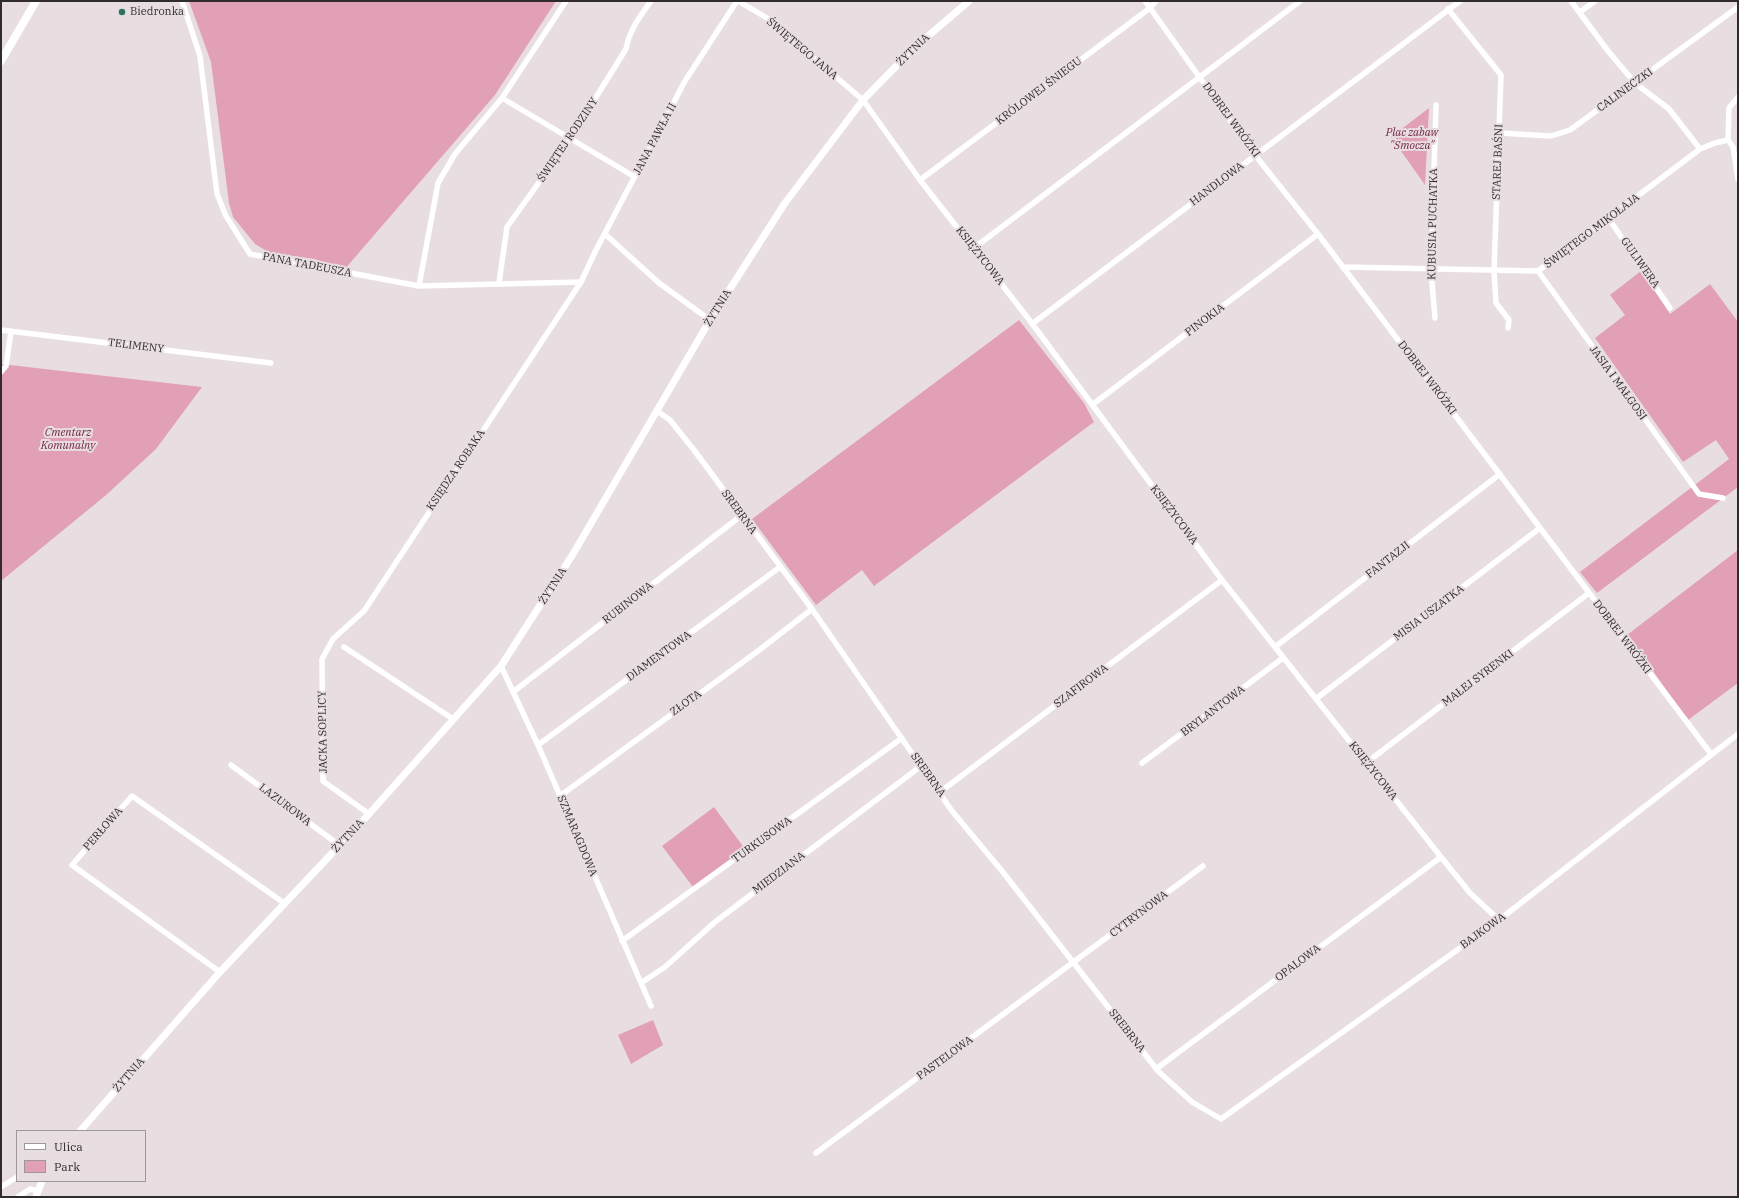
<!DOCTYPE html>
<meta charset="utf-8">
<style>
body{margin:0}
#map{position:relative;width:1739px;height:1198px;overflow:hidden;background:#e8dee1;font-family:"IBM Plex Serif",serif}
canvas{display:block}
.frame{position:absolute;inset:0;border:2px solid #302c2d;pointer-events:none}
.legend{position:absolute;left:16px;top:1130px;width:130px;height:52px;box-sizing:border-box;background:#e8dee1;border:1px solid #9e9799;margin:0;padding:5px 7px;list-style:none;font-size:12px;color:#302c2d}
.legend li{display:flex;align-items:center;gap:8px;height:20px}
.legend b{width:20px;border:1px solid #9e9799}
</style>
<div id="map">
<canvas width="1739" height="1198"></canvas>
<div class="frame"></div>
<ul class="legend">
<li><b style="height:5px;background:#fff"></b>Ulica</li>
<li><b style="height:11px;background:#e1a0b6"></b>Park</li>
</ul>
</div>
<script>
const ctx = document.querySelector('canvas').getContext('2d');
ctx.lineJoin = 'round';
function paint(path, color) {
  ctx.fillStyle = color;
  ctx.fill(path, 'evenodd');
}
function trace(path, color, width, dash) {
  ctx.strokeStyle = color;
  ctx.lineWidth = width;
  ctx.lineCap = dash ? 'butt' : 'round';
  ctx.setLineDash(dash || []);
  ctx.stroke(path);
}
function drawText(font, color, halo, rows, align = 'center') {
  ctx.font = font + ' "IBM Plex Serif",serif';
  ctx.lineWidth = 4;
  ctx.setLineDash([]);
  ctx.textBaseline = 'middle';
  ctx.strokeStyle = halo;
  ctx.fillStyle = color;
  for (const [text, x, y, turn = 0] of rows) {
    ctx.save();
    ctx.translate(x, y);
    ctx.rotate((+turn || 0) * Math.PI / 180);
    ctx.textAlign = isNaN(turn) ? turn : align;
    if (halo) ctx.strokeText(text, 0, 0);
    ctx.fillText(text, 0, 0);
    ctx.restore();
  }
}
paint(new Path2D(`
 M189,1H556L495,95L344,270L315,259L270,253L255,244L233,217L229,203L211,62Z
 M1429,108L1425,185L1391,137Z
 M1641,271L1670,314L1710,284L1738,322V487L1597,593L1580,572L1729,459L1716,440L1683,462L1595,338L1625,315L1610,295Z
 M1019,320L1084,403L1094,422L874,586L862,570L816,605L752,519Z
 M1,364L202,387L156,449L105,496L1,581Z
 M1738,550V683L1688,720L1627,635Z
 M714,807L745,849L693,887L662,846Z
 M653,1020L663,1045L631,1064L618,1035Z`), '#e1a0b6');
trace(new Path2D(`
 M182,1L200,56L217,194L226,216L250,254L419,286L581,282
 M738,1L767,18L863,100L920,180L1031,322L1222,580L1441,857L1470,893L1499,920
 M1145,1L1255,155L1318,234L1711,754
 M1571,1L1608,51L1635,83L1669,109L1700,149
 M1448,9L1501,75L1494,271L1496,303L1509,320L1508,328
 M1580,12L1595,1
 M502,98L635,177
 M1499,133L1551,136L1570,130L1738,7
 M1728,140L1729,108L1738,97
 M1728,140L1733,147L1738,179
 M920,180L1150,8L1156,1
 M1609,219L1670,308
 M605,234L659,283L710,320
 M974,248L1300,1
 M1344,267L1538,271L1700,149L1715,143L1728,140
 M1538,271L1699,494L1723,498
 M499,283L507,227L570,139L626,49C629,31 640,16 651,1
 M419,286L438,183L455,154L502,98L566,1
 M1435,318L1431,270L1436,105
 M1032,324L1460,1
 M1,330L271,363
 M1,372L6,366L11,331
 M1092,405L1318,234
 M657,411L670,420L694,450L812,609L952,811L1002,871L1158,1071L1192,1102L1221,1119L1499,920L1738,734
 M344,647L453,719
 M1275,647L1500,474
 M501,666L538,745L651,1006
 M513,692L742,515
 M1317,698L1540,528
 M538,745L780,567
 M1142,763L1283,658
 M1366,763L1589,593
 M231,765L339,845
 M940,792L1222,580
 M560,796L758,651L812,609
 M369,814L323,781L322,659L333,639L364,611L581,282L596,250L685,81L737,1
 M622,941L902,738
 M220,972L72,865L132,796L284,903
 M641,983L665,967L715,922L921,766
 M1156,1069L1441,857
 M816,1153L1203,866
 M1,1187L17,1177
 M18,1197L30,1189L38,1191`), '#fff', 5.5);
trace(new Path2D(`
 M80,1131L220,972L369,814L501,666L573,554L710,320L785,203L863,100L914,48L969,1
 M36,1197L42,1181`), '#fff', 7);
trace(new Path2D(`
 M1,61L36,1`), '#fff', 8);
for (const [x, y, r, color] of [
 [122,12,4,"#2f7264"]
]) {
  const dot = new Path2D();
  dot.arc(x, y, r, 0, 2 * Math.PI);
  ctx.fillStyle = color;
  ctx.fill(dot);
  trace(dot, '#e8dee1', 1.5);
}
drawText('11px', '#302c2d', '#e8dee1', [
 ["Biedronka",130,12]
], 'left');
drawText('11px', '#302c2d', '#e8dee1', [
 ["ŚWIĘTEGO JANA",802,49,40],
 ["ŻYTNIA",913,50,-44],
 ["CALINECZKI",1625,90,-36],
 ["KRÓLOWEJ ŚNIEGU",1039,91,-37],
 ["DOBREJ WRÓŻKI",1231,120,54],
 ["JANA PAWŁA II",655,139,-62],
 ["ŚWIĘTEJ RODZINY",568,140,-56],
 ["STAREJ BAŚNI",1498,162,-88],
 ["HANDLOWA",1217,184,-37],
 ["KUBUSIA PUCHATKA",1433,224,-89],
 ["ŚWIĘTEGO MIKOŁAJA",1592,231,-37],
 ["KSIĘŻYCOWA",980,256,52],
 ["GULIWERA",1640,263,55],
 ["PANA TADEUSZA",307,265,11],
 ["ŻYTNIA",718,308,-58],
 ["PINOKIA",1205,320,-37],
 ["TELIMENY",136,346,7],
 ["DOBREJ WRÓŻKI",1427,378,53],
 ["JASIA I MAŁGOSI",1618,383,54],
 ["KSIĘDZA ROBAKA",456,470,-56],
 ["SREBRNA",739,512,54],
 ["KSIĘŻYCOWA",1174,515,53],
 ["FANTAZJI",1388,560,-38],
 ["ŻYTNIA",553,586,-57],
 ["RUBINOWA",628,603,-38],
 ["MISIA USZATKA",1429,613,-37],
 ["DOBREJ WRÓŻKI",1622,637,53],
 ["DIAMENTOWA",659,656,-36],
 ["MAŁEJ SYRENKI",1478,678,-37],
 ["SZAFIROWA",1081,686,-37],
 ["ZŁOTA",686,703,-36],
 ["BRYLANTOWA",1213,711,-37],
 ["JACKA SOPLICY",323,732,-91],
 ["KSIĘŻYCOWA",1373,771,52],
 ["SREBRNA",928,775,55],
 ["LAZUROWA",285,805,37],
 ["PERŁOWA",103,829,-49],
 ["ŻYTNIA",348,836,-47],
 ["SZMARAGDOWA",577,836,67],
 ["TURKUSOWA",762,840,-36],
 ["MIEDZIANA",779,873,-37],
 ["CYTRYNOWA",1139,914,-37],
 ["BAJKOWA",1483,931,-36],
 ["OPALOWA",1298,963,-37],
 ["SREBRNA",1127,1031,52],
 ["PASTELOWA",945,1058,-36],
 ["ŻYTNIA",129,1075,-49]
]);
drawText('italic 11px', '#722445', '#e8dee1', [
 ["Plac zabaw",1412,133],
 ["\"Smocza\"",1412,146],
 ["Cmentarz",68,433],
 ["Komunalny",68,446]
]);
</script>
